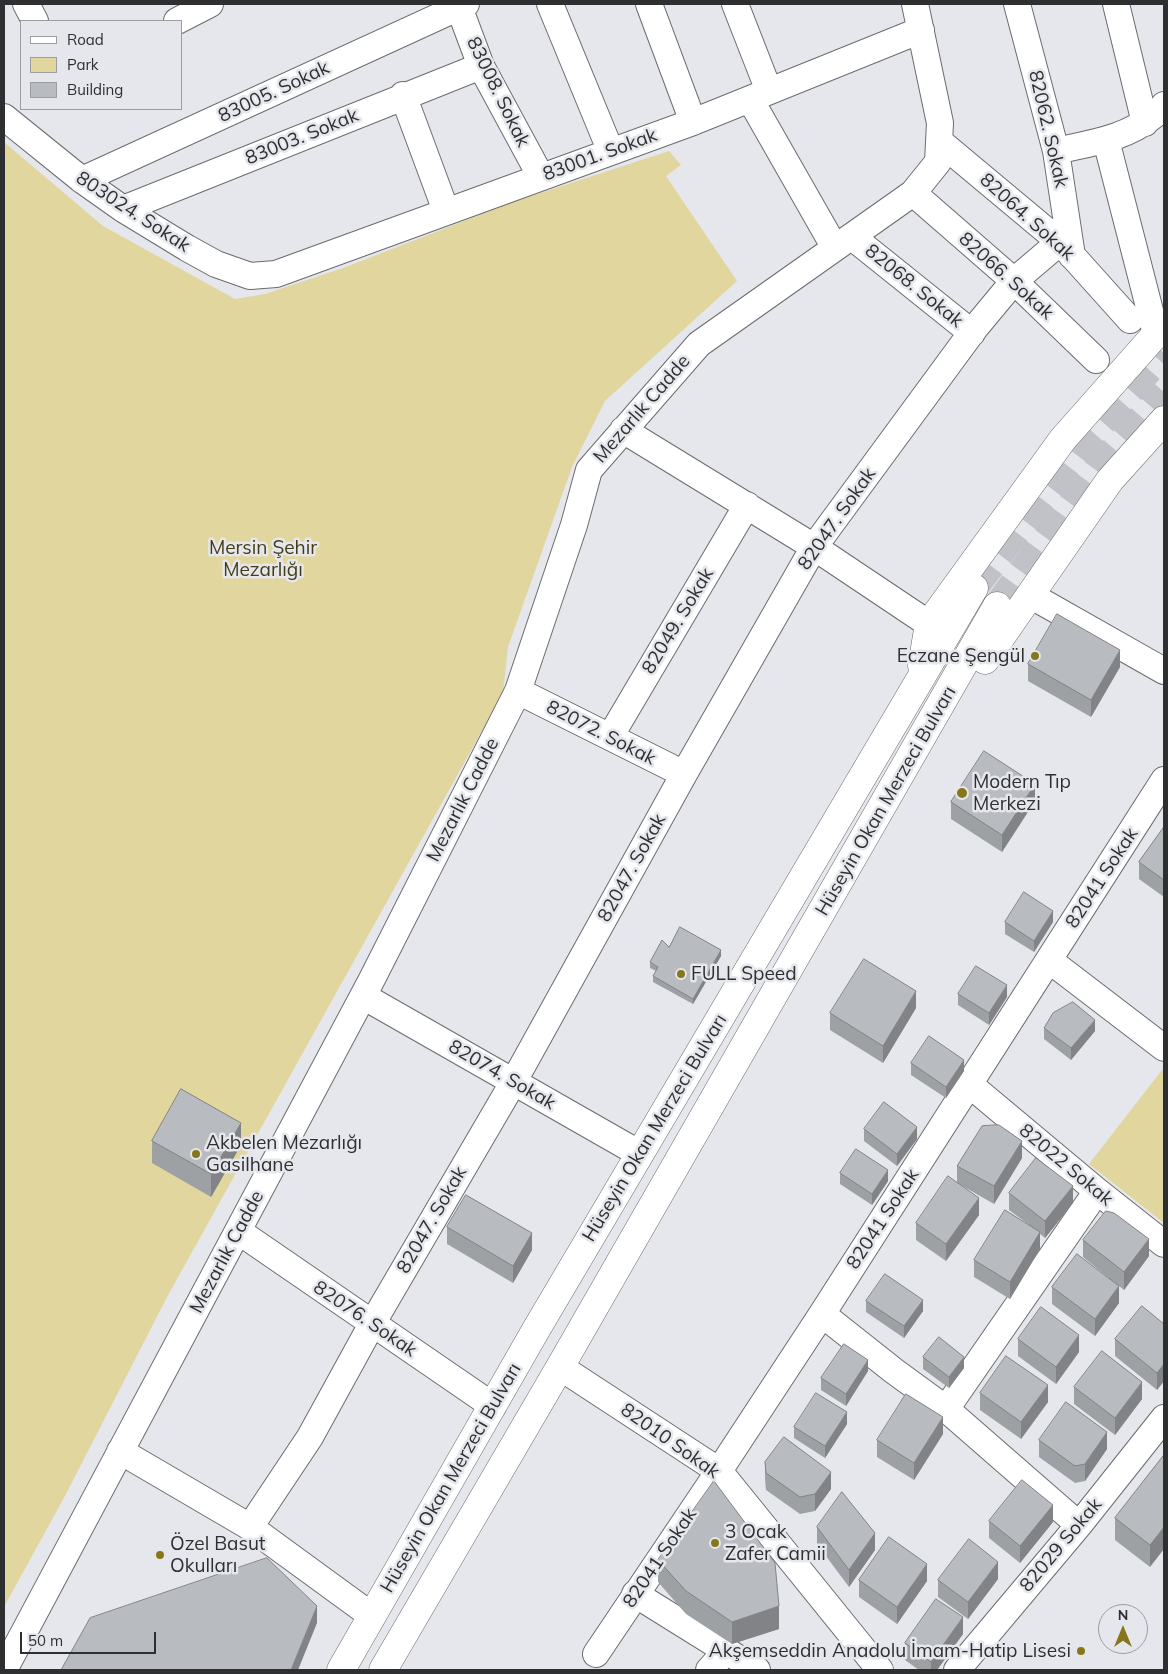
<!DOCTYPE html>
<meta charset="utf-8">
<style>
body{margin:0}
#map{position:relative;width:1168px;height:1674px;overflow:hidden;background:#e5e7ec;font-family:Mulish,sans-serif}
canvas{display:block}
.frame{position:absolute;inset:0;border:5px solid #2e2f31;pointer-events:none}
.legend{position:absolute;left:20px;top:20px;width:162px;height:90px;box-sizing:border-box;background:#e5e7ec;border:1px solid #9c9da1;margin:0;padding:6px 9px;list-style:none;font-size:15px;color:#2e2f31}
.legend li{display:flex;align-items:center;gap:10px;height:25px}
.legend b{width:25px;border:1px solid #9c9da1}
.north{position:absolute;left:1098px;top:1604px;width:50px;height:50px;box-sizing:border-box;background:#e5e7ec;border:1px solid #9c9da1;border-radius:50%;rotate:0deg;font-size:14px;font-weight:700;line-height:20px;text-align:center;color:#2e2f31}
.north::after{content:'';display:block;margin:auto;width:18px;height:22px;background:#87771b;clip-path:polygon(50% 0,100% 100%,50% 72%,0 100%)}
.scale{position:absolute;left:20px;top:1632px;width:136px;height:22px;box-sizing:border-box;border:2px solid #2e2f31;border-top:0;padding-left:6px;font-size:15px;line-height:18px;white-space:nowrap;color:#2e2f31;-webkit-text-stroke:4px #e5e7ec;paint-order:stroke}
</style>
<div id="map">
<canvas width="1168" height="1674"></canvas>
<div class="frame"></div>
<ul class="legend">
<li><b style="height:6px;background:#fff"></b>Road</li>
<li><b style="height:14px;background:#e0d69e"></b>Park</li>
<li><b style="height:14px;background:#b8bbbf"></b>Building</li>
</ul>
<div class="north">N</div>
<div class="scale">50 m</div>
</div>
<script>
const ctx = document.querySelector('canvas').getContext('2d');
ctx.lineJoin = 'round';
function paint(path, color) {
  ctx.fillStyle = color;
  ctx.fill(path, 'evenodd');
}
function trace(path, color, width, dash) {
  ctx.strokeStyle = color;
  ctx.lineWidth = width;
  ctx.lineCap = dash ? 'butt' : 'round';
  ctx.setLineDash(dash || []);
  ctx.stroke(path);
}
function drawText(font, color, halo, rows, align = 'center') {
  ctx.font = font + ' Mulish,sans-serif';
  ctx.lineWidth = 5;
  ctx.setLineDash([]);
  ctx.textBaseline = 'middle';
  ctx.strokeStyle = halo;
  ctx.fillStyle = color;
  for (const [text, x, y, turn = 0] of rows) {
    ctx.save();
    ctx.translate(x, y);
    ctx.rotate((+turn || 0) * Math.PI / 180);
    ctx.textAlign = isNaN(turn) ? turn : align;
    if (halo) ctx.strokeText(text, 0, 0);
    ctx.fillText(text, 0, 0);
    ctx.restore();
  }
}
paint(new Path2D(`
 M4,142L103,226L235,299L265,294L343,268L513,202L669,151L681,165L666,176L737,281L605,401L572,467L508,647L503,693L167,1297L66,1494L4,1607Z
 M1162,1070L1164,1072V1223L1089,1164Z`), '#e0d69e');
trace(new Path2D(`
 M974,588L1080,448L1164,353
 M997,606L1097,469L1164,392`), '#c0c2c7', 28, [28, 14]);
const minor = new Path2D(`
 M26,4L35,21
 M550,4L611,152
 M649,4L693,122
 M735,4L769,91
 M1017,4L1056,151L1072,256
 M1116,4L1145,123
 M459,7L481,66L541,177
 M177,21L210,4
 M403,95L446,211
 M750,99L835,248
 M4,117L82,180L123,209L187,248L216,264L250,276L276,274L693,122L921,30
 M1106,140L1156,334
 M939,141L1060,242L1130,320
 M1056,151C1090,143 1125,139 1153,116C1158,112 1162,110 1164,105
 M82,180L466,4
 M913,193L1014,281L1096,360
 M123,209L481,66
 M856,240L972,333
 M623,430L814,547L929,624
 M1030,595L1164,671
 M518,691L684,774
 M610,737L747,505
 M1049,960L1164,1048
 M363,996L640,1154
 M969,1084L1097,1191L1164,1244
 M238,1231L493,1406
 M822,1314L894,1371L946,1409L1079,1525
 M560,1367L719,1471L880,1670
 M946,1409L1097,1191
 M120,1451L250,1527L372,1616
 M250,1527L310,1437L372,1324L514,1081L684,774L814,547L975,328L1014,281L1060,242
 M635,1594L757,1670
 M596,1654L719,1471L822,1314L1164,780
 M4,1670L371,981L518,691L574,525L589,470L699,344L913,193L938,162L940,123L915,4
 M709,1670L727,1650
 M957,1670L1079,1525L1164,1418`);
const major = new Path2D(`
 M985,660L1110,480L1164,420
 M922,666L929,624L1063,439L1164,325
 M341,1670L537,1328L974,588
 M383,1670L560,1367L997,606`);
trace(minor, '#6a6c70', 28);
trace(major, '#6a6c70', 29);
trace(minor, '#fff', 26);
trace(major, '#fff', 28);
paint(new Path2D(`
 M1028,664L1120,667L1091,717L1028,681Z
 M1035,801L1002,852L951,819V802Z
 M1164,827V897L1139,879V862Z
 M1005,922H1053L1034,952L1005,934Z
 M669,947L721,956L693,1004L653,982V976L656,971L650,968V962Z
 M958,994L1007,997L989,1025L958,1005Z
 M916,1008L883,1063L830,1030V1013Z
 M1044,1028L1095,1031L1071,1060L1044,1039Z
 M911,1063L964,1071L946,1098L911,1075Z
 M864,1129L917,1139L897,1166L864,1141Z
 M152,1141L241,1145L211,1197L152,1163Z
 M1022,1158L994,1204L959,1184L979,1215L946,1261L916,1240V1223L957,1183V1166Z
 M840,1173L888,1181L872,1205L840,1184Z
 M1009,1193L1073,1203L1045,1238L1040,1234V1249L1010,1299L974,1277V1260L1028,1224L1009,1210Z
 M447,1227L532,1250L513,1283L447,1244Z
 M1083,1240L1149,1256L1124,1290L1119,1286V1303L1095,1336L1052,1304V1287L1109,1278L1083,1257Z
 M866,1301L923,1311L904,1338L866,1312Z
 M1164,1324V1381L1157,1390L1115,1356V1339Z
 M1018,1339L1079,1352L1056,1384L1018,1356Z
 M923,1357L964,1368L949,1388L923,1369Z
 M868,1371L846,1406L821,1390V1378Z
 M1074,1387L1142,1399L1115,1435L1074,1404Z
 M980,1393L1048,1402L1021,1439L980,1410Z
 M847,1424L825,1458L794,1438V1427Z
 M943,1434L914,1480L877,1457V1440Z
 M1039,1440L1107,1449L1085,1481L1075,1483L1039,1457Z
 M1164,1455L1150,1567L1115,1540V1518Z
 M765,1462L831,1489L815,1511L800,1514L766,1490L765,1479Z
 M989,1521L1053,1522L1020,1563L989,1538Z
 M817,1527L875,1550L849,1587L817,1544Z
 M658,1560L779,1629L732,1644L686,1614L658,1582Z
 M998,1579L968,1619L938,1597V1580Z
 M859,1580L927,1581L897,1624L859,1597Z
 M963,1634L937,1670H919L905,1660V1643Z`), '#9ea1a4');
paint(new Path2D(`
 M1120,650V667L1091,717V700Z
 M1035,784V801L1002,852V835Z
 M1053,911V922L1034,952V941Z
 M721,950V956L693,1004V999Z
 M1007,985V997L989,1025V1013Z
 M916,991V1008L883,1063V1046Z
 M1095,1020V1031L1071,1060V1048Z
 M964,1060V1071L946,1098V1087Z
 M241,1123V1145L211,1197V1174Z
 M917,1127V1139L897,1166V1154Z
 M1022,1141V1158L994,1204V1186Z
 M888,1170V1181L872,1205V1194Z
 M1073,1186V1203L1045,1238V1221Z
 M979,1198V1215L946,1261V1244Z
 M1040,1232V1249L1010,1299V1282Z
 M532,1233V1250L513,1283V1266Z
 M1149,1239V1256L1124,1290V1272Z
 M1119,1286V1303L1095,1336V1319Z
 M923,1300V1311L904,1338V1326Z
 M1079,1335V1352L1056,1384V1367Z
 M964,1357V1368L949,1388V1377Z
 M868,1360V1371L846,1406V1394Z
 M1164,1364V1381L1157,1390V1373Z
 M1142,1382V1399L1115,1435V1418Z
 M1048,1385V1402L1021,1439V1422Z
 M847,1412V1424L825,1458V1446Z
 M943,1417V1434L914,1480V1463Z
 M1107,1432V1449L1085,1481V1464Z
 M831,1472V1489L815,1511V1494Z
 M1053,1505V1522L1020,1563V1546Z
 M1164,1527V1549L1150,1567V1545Z
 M875,1533V1550L849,1587V1570Z
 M998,1562V1579L968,1619V1602Z
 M927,1564V1581L897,1624V1607Z
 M317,1606V1623L298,1670H291Z
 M779,1606V1629L732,1644V1622Z
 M963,1617V1634L937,1670H931V1662Z`), '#818386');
const building = new Path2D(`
 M1057,614L1120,650L1091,700L1028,664Z
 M984,751L1035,784L1002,835L951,802Z
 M1164,827V880L1139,862Z
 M1024,892L1053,911L1034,941L1005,922Z
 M680,927L721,950L693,999L653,976L658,967L650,962L662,940L669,947Z
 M864,959L916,991L883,1046L830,1013Z
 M976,966L1007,985L989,1013L958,994Z
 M1073,1002L1095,1020L1071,1048L1044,1028L1053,1013Z
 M929,1036L964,1060L946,1087L911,1063Z
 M181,1089L241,1123L211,1174L152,1141Z
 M884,1102L917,1127L897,1154L864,1129Z
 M999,1125L1022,1141L994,1186L957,1166L982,1126Z
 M856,1149L888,1170L872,1194L840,1173Z
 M1036,1158L1073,1186L1045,1221L1009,1193Z
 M948,1176L979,1198L946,1244L916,1223Z
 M466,1195L532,1233L513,1266L447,1227Z
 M1005,1210L1040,1232L1010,1282L974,1260Z
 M1106,1211L1114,1213L1149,1239L1124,1272L1083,1240Z
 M1077,1254L1119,1286L1095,1319L1052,1287Z
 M885,1274L923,1300L904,1326L866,1301Z
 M1142,1306L1164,1324V1364L1157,1373L1115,1339Z
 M1041,1307L1079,1335L1056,1367L1018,1339Z
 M939,1337L964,1357L949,1377L923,1357Z
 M844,1344L868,1360L846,1394L821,1378Z
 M1102,1351L1142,1382L1115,1418L1074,1387Z
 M1006,1356L1048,1385L1021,1422L980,1393Z
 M816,1393L847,1412L825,1446L794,1427Z
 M906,1394L943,1417L914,1463L877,1440Z
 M1066,1402L1107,1432L1085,1464L1075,1466L1039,1440Z
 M784,1437L831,1472L815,1494L800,1497L766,1473L765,1462Z
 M1164,1455V1527L1150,1545L1115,1518Z
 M1022,1480L1053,1505L1020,1546L989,1521Z
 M714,1481L775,1563L779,1606L732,1622L686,1591L658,1560Z
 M842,1492L875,1533L849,1570L817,1527Z
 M889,1537L927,1564L897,1607L859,1580Z
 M969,1539L998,1562L968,1602L938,1580Z
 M267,1558L317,1606L291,1670H61L90,1618Z
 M936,1599L963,1617L931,1662L905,1643Z`);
paint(building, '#b8bbbf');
trace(building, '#818386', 1);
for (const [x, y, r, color] of [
 [1035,656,5,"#87771b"],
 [962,793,6,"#87771b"],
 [681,974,5,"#87771b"],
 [196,1154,5,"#87771b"],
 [715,1543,5,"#87771b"],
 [160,1555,5,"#87771b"],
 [1081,1651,5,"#87771b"]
]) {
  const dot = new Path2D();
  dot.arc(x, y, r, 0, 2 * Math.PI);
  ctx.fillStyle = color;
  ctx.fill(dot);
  trace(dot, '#e5e7ec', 2);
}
drawText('19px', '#2e2f31', '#e5e7ec', [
 ["83005. Sokak",274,92,-25],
 ["83008. Sokak",498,92,64],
 ["82062. Sokak",1048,129,77],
 ["83003. Sokak",302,137,-22],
 ["83001. Sokak",600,155,-20],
 ["803024. Sokak",133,212,33],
 ["82064. Sokak",1027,217,42],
 ["82066. Sokak",1006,276,42],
 ["82068. Sokak",914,286,39],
 ["Mezarlık Cadde",642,409,-49],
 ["82047. Sokak",837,519,-55],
 ["82049. Sokak",678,621,-59],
 ["82072. Sokak",601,733,27],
 ["Mezarlık Cadde",463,800,-63],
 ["Hüseyin Okan Merzeci Bulvarı",886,801,-60],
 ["82047. Sokak",632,868,-61],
 ["82041 Sokak",1102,878,-57],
 ["82074. Sokak",502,1075,30],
 ["Hüseyin Okan Merzeci Bulvarı",655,1128,-59],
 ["82022 Sokak",1066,1165,40],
 ["82041 Sokak",883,1219,-57],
 ["82047. Sokak",432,1220,-60],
 ["Mezarlık Cadde",227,1252,-62],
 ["82076. Sokak",365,1319,34],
 ["82010 Sokak",670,1441,35],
 ["Hüseyin Okan Merzeci Bulvarı",451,1478,-60],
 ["82029 Sokak",1061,1545,-50],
 ["82041 Sokak",660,1558,-56]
]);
drawText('19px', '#433c16', '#e5e7ec', [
 ["Mersin Şehir",263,548],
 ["Mezarlığı",263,570]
]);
drawText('19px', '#2e2f31', '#e5e7ec', [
 ["Eczane Şengül",1025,656,"right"],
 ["Modern Tıp",973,782],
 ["Merkezi",973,804],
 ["FULL Speed",691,974],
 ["Akbelen Mezarlığı",206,1143],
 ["Gasilhane",206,1165],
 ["3 Ocak",725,1532],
 ["Zafer Camii",725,1554],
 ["Özel Basut",170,1544],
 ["Okulları",170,1566],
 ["Akşemseddin Anadolu İmam-Hatip Lisesi",1071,1651,"right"]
], 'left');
</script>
